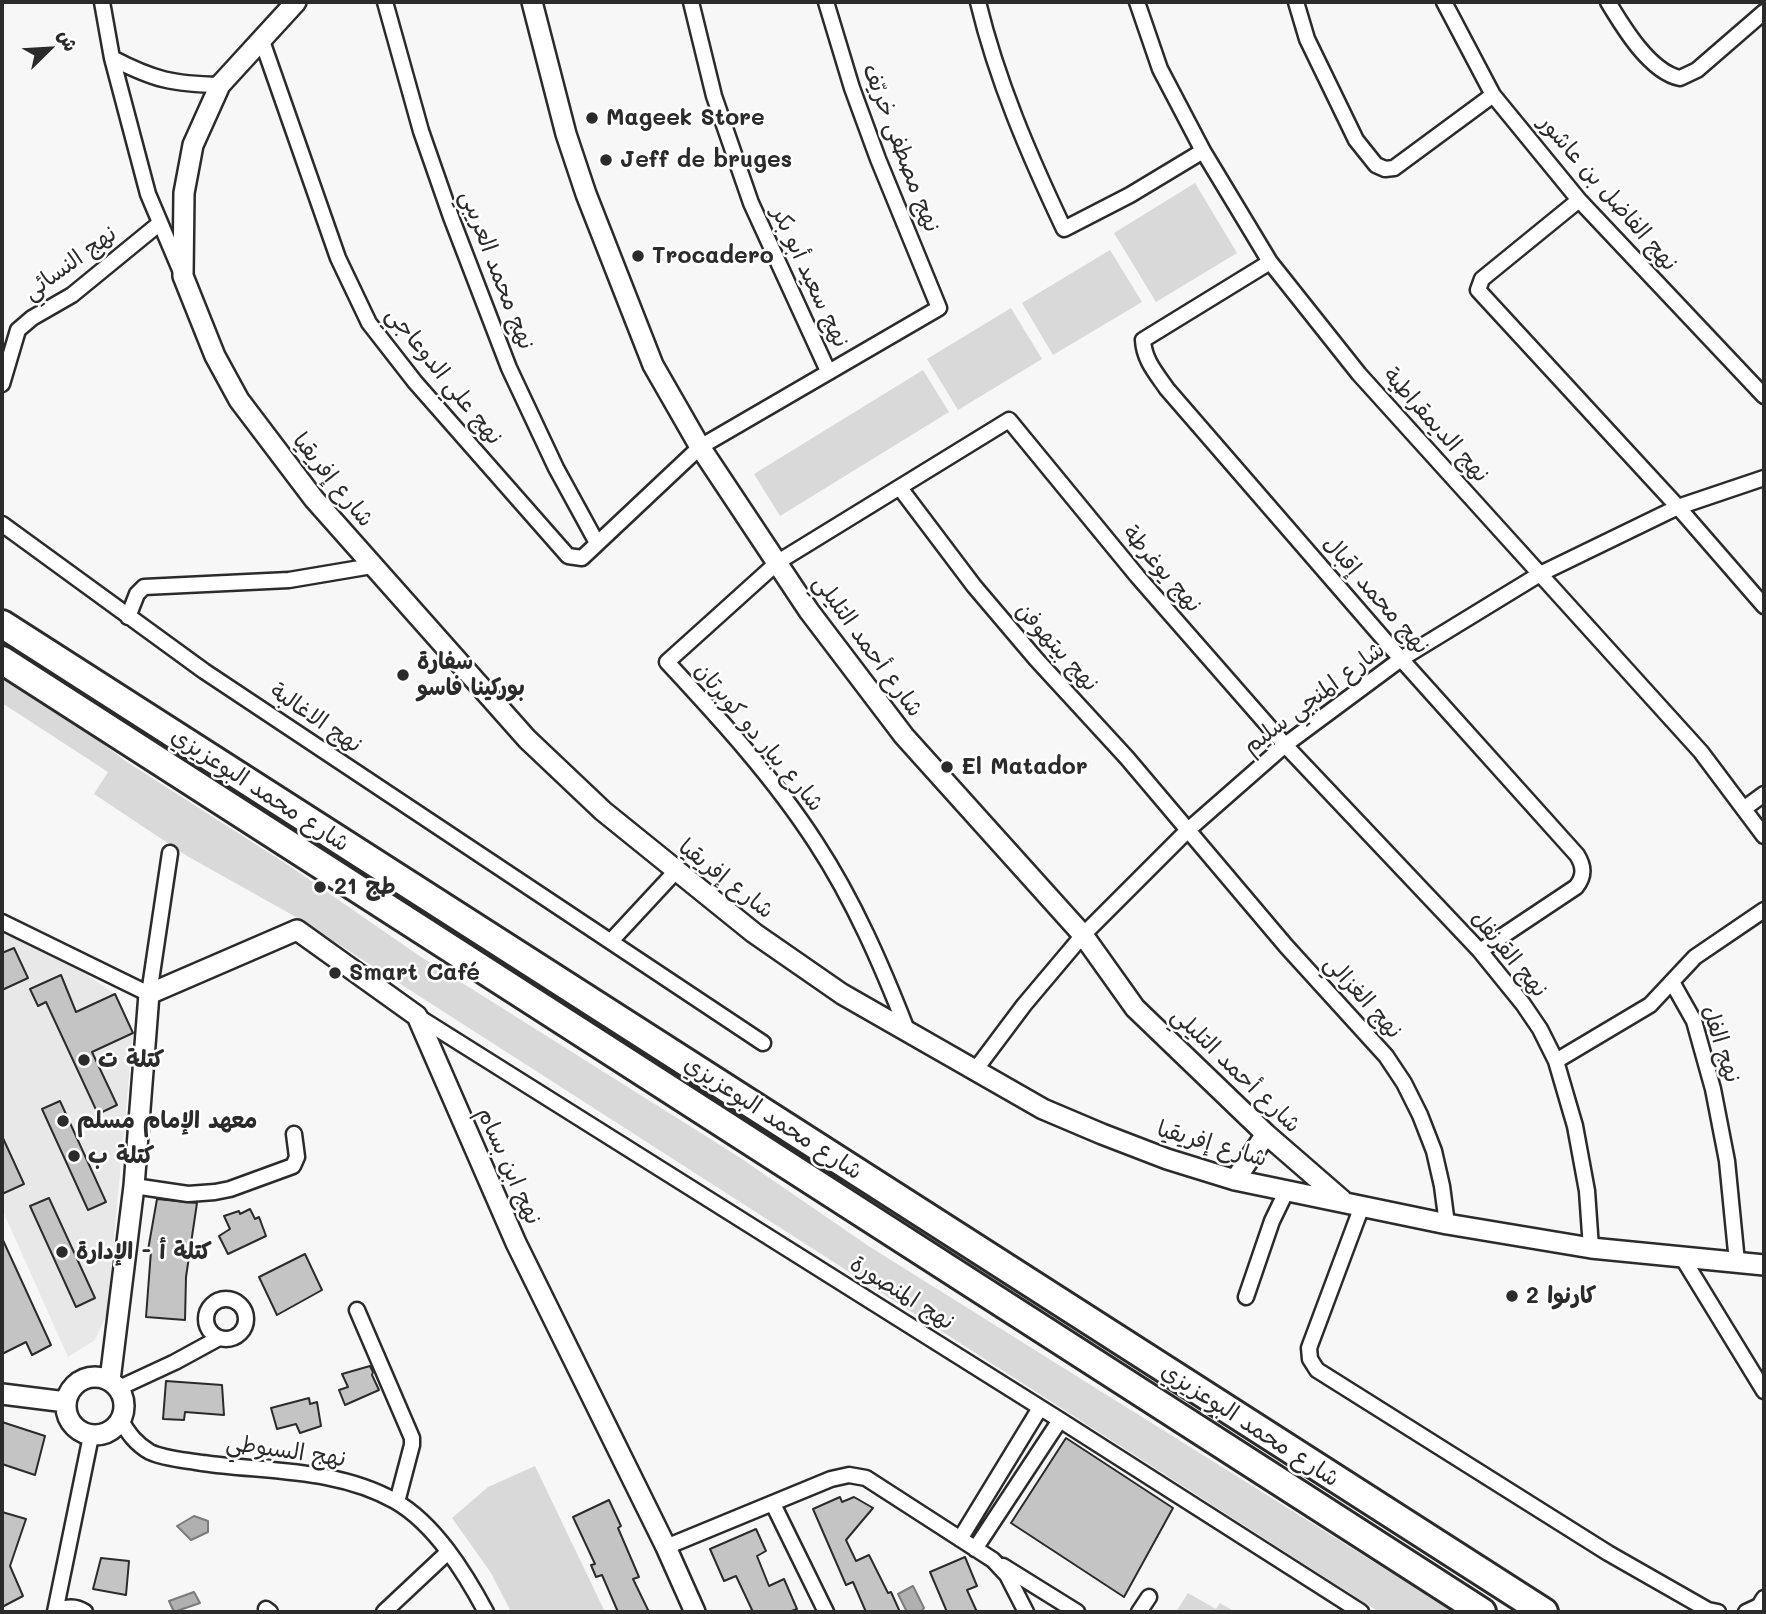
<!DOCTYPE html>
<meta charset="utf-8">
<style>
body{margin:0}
#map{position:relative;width:1766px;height:1614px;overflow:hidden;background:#f7f7f7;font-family:Mali,"Playpen Sans Arabic",sans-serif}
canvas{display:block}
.frame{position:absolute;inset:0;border:4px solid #2b2b2b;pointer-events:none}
.north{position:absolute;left:14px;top:14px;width:70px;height:70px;-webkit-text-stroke:5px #fff;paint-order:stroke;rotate:66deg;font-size:19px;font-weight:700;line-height:28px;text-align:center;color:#2b2b2b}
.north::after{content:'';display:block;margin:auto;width:24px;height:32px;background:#2b2b2b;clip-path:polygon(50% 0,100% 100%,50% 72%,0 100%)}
</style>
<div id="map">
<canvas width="1766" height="1614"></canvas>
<div class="frame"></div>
<div class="north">ش</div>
</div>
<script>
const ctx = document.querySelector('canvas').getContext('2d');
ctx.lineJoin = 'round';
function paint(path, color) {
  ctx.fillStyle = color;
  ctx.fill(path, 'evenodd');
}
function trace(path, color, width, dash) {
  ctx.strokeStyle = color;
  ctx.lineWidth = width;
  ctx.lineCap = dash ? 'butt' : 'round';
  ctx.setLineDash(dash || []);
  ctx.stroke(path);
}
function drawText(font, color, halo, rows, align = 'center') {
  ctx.font = font + ' Mali,"Playpen Sans Arabic",sans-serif';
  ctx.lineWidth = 5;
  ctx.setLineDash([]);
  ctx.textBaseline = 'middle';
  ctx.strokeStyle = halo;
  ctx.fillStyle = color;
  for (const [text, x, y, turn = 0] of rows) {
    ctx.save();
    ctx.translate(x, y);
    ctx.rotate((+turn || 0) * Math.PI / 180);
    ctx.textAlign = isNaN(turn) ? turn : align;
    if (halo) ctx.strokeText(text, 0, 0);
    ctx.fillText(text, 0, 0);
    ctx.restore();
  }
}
paint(new Path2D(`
 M2,923L42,944L115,994L133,1033L107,1314L95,1340L68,1357L2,1209Z`), '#e8e8e8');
paint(new Path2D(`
 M1195,183L1237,253L1156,302L1114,233Z
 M1110,250L1142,302L1053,355L1022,303Z
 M1011,308L1042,359L958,410L927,359Z
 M923,370L949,412L780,516L754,474Z
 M2,669L127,762L288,865L421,957L739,1157L870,1247L1454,1612H1379L296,917L187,856L94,794L108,772L2,703Z
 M535,1466L605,1612H511L491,1573L452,1518L488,1487Z
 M1188,1593L1216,1609L1220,1603L1235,1612H1176Z`), '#d9d9d9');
const water = new Path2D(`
 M194,1516L208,1521V1532L191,1540L177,1526Z
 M913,1586L924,1608L921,1612H907L898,1594Z
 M194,1592L200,1603L174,1612L169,1601Z`);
paint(water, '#b0b0b0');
trace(water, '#7b7b7b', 2);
const building = new Path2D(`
 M14,948L28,978L2,990V953Z
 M61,975L76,1012L115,994L133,1033L92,1052L117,1105L98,1114L46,1002L38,1006L30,989Z
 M60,1101L106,1202L88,1210L42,1109Z
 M2,1136L24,1184L2,1194Z
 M49,1198L95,1298L76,1307L30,1206Z
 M157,1199L197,1203L186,1277L185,1320L146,1317L151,1251L148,1250Z
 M250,1209L255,1219L259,1217L266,1236L228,1254L219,1236L230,1229L224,1216L239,1211L240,1214Z
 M2,1238L51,1345L32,1355L26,1342L2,1354Z
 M305,1254L322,1290L277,1315L259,1277Z
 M370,1366L373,1372L372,1375L379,1390L345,1405L339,1390L348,1387L342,1374Z
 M166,1381L222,1385L224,1415L185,1412L184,1420L163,1419Z
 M309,1398L310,1404L317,1402L321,1426L300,1433L296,1424L277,1429L271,1408Z
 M2,1422L45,1436L35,1475L2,1464Z
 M1066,1438L1173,1508L1124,1597L1011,1523Z
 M840,1497L842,1502L854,1497L873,1508L846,1540L856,1561L869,1555L888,1593L891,1592L900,1612H866L853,1582L846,1585L813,1509Z
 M609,1500L621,1526L618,1528L639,1577L633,1579L649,1612H618L602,1575L596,1577L591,1565L595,1564L573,1517Z
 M2,1512L26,1519L10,1566L23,1596L2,1607Z
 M756,1529L766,1551L757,1556L769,1586L784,1579L797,1609L789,1612H753L736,1576L724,1581L710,1549Z
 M965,1557L977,1586L967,1590L977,1612H947L930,1572Z
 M101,1558L129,1561L126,1595L93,1589Z`);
paint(building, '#c4c4c4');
trace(building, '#2b2b2b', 2);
const minor = new Path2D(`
 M102,2L112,58L148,194L181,272
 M385,2L421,131L451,217L509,368L556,468L597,543
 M691,2L714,96L751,203L828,371
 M978,2C997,81 1029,155 1064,229L1130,195L1203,151
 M1137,2L1160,69L1203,151L1270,262L1359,374L1701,752L1764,836
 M1296,2L1307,39L1356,140L1376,165L1385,169L1394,168L1493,95
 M1444,2L1493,95L1579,200L1764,396
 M1608,2C1623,27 1650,72 1680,78L1697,70L1764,12
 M261,38L338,258L369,323L415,382L568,556L582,558L700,447L939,308L878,159L852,88L826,2
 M112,58C154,80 173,84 220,85
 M1579,200L1482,279L1478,290L1678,507L1764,606
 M1270,262L1143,340C1144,360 1156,373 1167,389L1401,659L1577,855C1584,866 1585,876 1576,887L1480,951
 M2,384L18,330L32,318L72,295L160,223
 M900,488L974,586L1036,659L1127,758L1286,946L1386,1056L1404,1083L1420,1115L1434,1151L1442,1186L1447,1224
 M2,524L204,671L763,1043
 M128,617L137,594L144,587L289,580L372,566
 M1745,808L1764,794
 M2,922L149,994L170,853
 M611,941L676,871
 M1672,982L1694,1021L1713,1089L1727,1161L1737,1262
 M417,1016L1060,1420L1361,1612
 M907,1030C882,966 854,901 816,843C774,778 720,719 667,662L778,562L1009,420L1138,577L1285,745L1480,951L1523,1004L1540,1029L1556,1061L1575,1126L1587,1191L1591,1248
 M1556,1061L1650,1005L1695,957L1764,910
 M976,1069L1024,1005L1083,935L1188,830L1285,745L1401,659L1540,574L1678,507L1764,478
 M134,1186L188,1194L215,1192L230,1189L293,1166L297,1157L294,1134
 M1362,1206L1309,1348L1310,1359L1317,1370L1608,1553L1708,1610L1718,1612
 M1682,1257L1764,1391
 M1246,1297L1272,1221L1287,1190
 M206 1319a20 20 0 1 1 40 0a20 20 0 1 1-40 0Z
 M357,1310L412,1438V1445L397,1502
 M119,1388L175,1362L219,1338
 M121,1421C129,1434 136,1444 150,1452C165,1459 185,1460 202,1463C266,1472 337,1468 395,1501C435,1524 465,1573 486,1612
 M773,1504L826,1612
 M960,1539L1040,1408
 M666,1547L831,1479L849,1475L866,1478L993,1560L1007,1575L1026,1612
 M975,1549L1060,1420
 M1003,1566L1077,1612
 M266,1609L270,1612
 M55,1612L91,1436
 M57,1612C66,1606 76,1606 85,1612
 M384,1612L448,1552
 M1139,1612L1149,1597
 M1746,1612L1759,1606L1764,1598`);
const tertiary = new Path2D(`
 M296,2L220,85L193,145L184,193L183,276L215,356L239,400L314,499L527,739L603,811L754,933L842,994L1043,1109L1102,1134L1167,1159L1235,1180L1447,1224L1591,1248L1764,1265
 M532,2L566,134L586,194L653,365L700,447L809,611L904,736L1083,935L1135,1008L1266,1134L1342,1200
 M1235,1180L1266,1134
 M66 1406a29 29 0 1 1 58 0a29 29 0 1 1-58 0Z
 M110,1380L134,1186L149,994L297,930L417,1016L516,1243L666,1547L695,1612
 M2,1394L66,1402`);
const motorway = new Path2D(`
 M2,624L1544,1612
 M2,660L1482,1612`);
trace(minor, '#2b2b2b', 19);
trace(tertiary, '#2b2b2b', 24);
trace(motorway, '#2b2b2b', 32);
trace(minor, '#fff', 14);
trace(tertiary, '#fff', 19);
trace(motorway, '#fff', 26);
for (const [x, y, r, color] of [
 [592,118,7,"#2b2b2b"],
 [606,160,7,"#2b2b2b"],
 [638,256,7,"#2b2b2b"],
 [403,675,7,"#2b2b2b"],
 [947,767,7,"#2b2b2b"],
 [320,887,7,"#2b2b2b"],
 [335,973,7,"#2b2b2b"],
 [84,1060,7,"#2b2b2b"],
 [63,1121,7,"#2b2b2b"],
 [74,1156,7,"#2b2b2b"],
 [62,1252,7,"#2b2b2b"],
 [1512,1296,7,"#2b2b2b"]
]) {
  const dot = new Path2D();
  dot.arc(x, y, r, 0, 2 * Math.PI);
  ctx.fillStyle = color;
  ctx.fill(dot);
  trace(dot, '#fff', 2.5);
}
drawText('bold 23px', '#2b2b2b', '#fff', [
 ["Mageek Store",606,118],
 ["Jeff de bruges",620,160],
 ["Trocadero",652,256],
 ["سفارة",417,662],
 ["بوركينا فاسو",417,688],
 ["El Matador",961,767],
 ["طج 21",334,887],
 ["Smart Café",349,973],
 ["كتلة ت",98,1060],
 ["معهد الإمام مسلم",77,1121],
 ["كتلة ب",88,1156],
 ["كتلة أ - الإدارة",76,1252],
 ["كارنوا 2",1526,1296]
], 'left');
drawText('23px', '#2b2b2b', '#fff', [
 ["نهج مصطفى خريّف",901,148,69],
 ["نهج الفاضل بن عاشور",1608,193,49],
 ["نهج النسائي",70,263,-36],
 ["نهج محمد العريبي",497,270,69],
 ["نهج سعيد أبو بكر",810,277,65],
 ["نهج علي الدوعاجي",444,376,51],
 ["نهج الديمقراطية",1436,425,48],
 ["شارع إفريقيا",333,480,51],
 ["نهج يوغرطة",1162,569,49],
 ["نهج محمد إقبال",1376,595,49],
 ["شارع أحمد التليلي",868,646,54],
 ["نهج بيتهوفن",1057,647,48],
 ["شارع المنجي سليم",1314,698,-37],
 ["نهج الاغالبة",316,718,34],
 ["شارع بيار دو كوبرتان",759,737,50],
 ["شارع محمد البوعزيزي",260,790,33],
 ["شارع إفريقيا",726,879,38],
 ["نهج القرنفل",1509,954,50],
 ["نهج الغزالي",1363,997,48],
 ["نهج الفل",1721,1044,72],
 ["شارع أحمد التليلي",1236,1070,44],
 ["شارع محمد البوعزيزي",773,1118,33],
 ["شارع إفريقيا",1212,1144,16],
 ["نهج ابن بسام",509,1166,66],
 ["نهج المنصورة",902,1293,32],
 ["شارع محمد البوعزيزي",1250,1425,33],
 ["نهج السيوطي",286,1451,8]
]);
</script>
